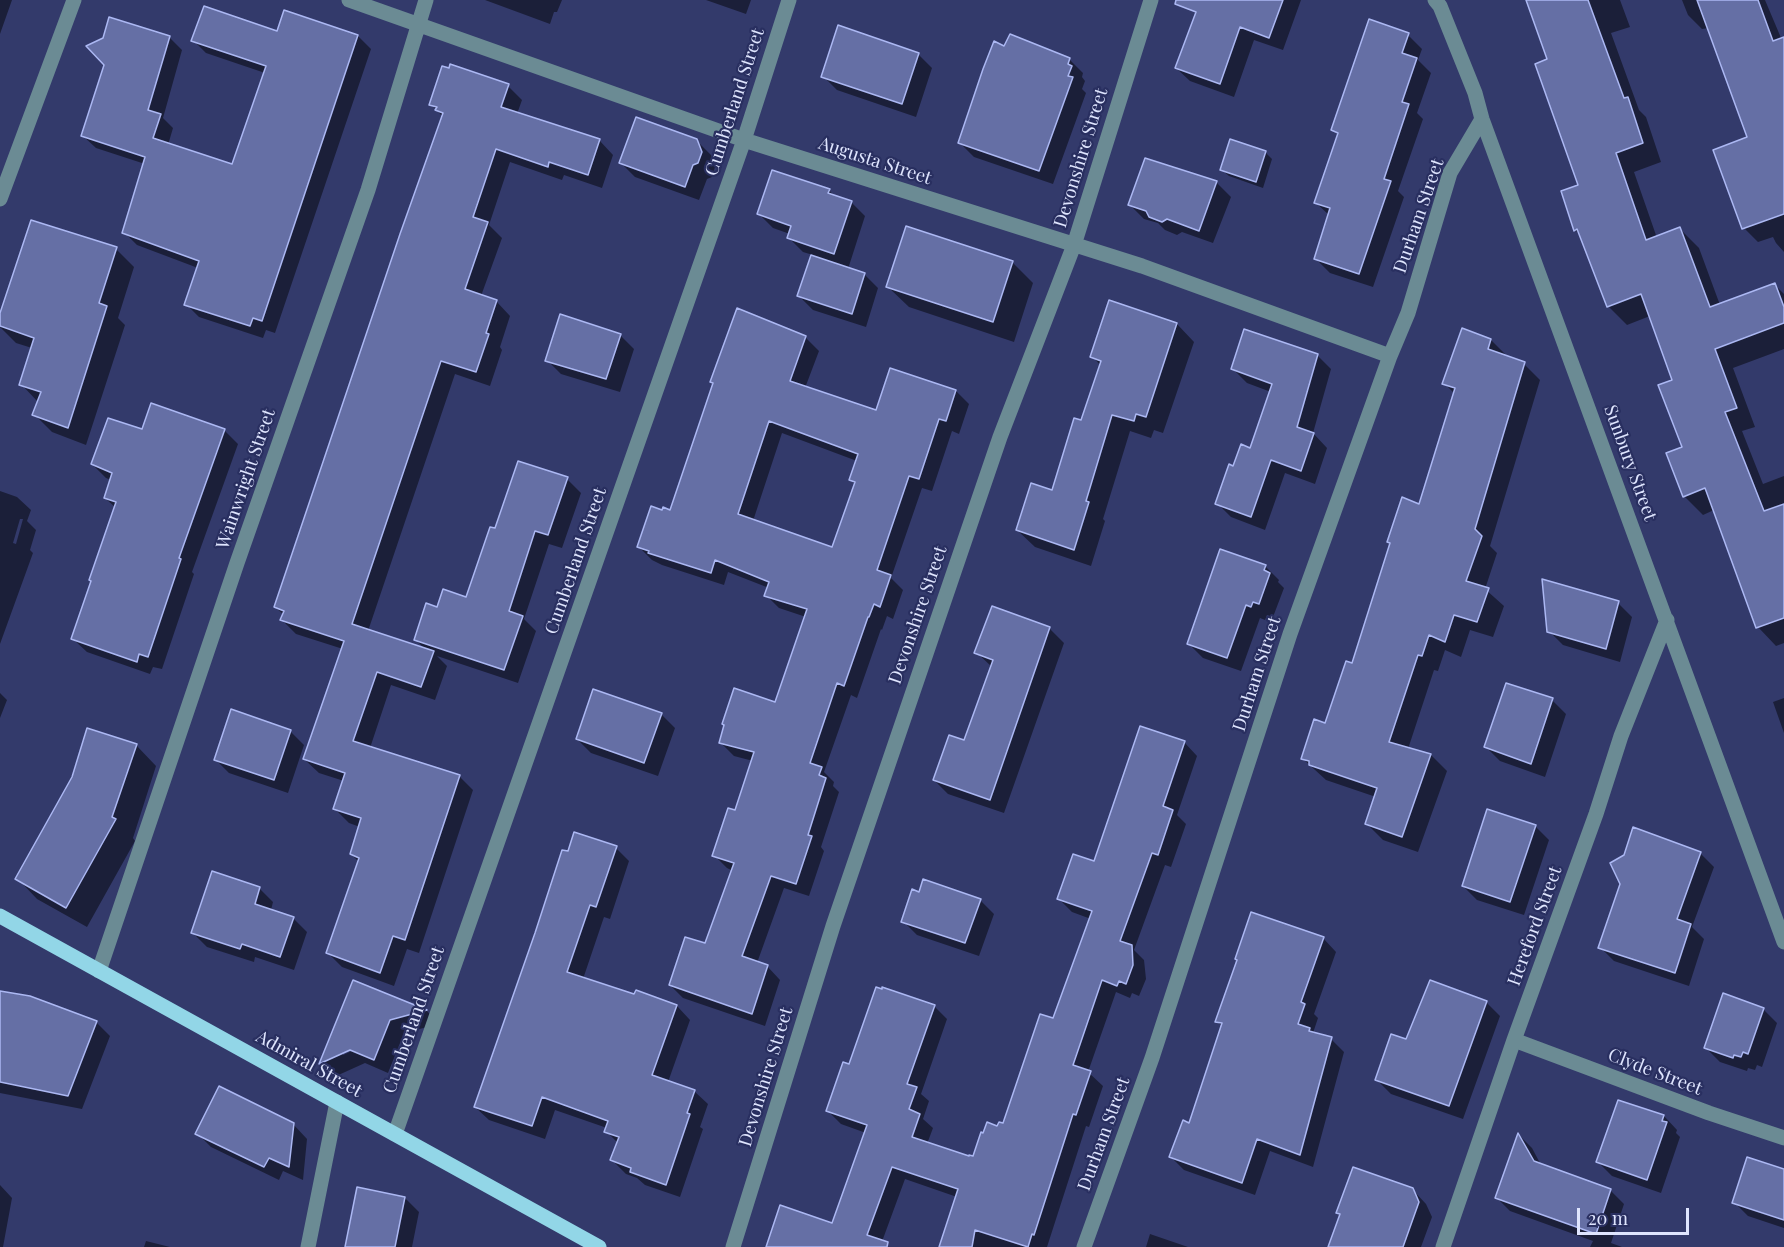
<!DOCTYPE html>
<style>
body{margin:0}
#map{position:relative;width:1784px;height:1247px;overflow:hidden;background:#333a6b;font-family:"Playfair Display",serif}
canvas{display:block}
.scale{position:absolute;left:1577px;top:1208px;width:112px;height:27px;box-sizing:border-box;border:3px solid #dfe5fe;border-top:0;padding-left:8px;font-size:18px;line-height:21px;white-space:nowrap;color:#dfe5fe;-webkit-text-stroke:4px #292f60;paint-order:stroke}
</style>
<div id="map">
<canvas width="1784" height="1247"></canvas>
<div class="scale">20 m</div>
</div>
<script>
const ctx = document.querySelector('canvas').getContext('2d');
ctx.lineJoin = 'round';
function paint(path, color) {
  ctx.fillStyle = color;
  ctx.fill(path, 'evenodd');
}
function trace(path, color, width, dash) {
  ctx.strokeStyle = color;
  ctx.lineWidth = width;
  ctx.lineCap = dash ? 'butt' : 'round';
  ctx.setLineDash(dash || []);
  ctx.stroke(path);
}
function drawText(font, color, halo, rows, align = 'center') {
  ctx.font = font + ' "Playfair Display",serif';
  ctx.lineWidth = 4.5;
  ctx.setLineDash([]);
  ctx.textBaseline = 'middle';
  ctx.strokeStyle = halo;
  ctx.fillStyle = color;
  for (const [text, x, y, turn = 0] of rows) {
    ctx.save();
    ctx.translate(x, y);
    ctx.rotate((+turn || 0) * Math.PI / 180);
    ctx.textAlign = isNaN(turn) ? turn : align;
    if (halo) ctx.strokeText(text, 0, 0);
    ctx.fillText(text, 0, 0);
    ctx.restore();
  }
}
paint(new Path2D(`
 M0,0H12L0,34Z
 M485,0H562L557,12H554L550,24Z
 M706,0H751L746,14Z
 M1201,0H1301L1283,50L1254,40L1234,97L1190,81L1176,68Z
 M1528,0H1620L1630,27L1611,33L1639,110L1646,117L1661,162L1634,172L1657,238L1680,229L1699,248L1720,305L1775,285L1784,294V349L1733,368L1755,427L1742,431L1763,484L1784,476V643L1776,646L1758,627L1714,510L1703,515L1684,496V448L1674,381L1650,316L1627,325L1608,306L1581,235L1575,230L1580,186L1549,60Z
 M1682,0H1765L1784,45V252L1776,243L1773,237L1758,242L1744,228L1715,150L1749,138L1709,28L1702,29L1688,15Z
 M284,12L358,36L371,49L275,333L266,330L263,338L199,317L186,304L198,268L137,245L124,232L145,164L96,148L83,136L169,37L182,50L163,118L173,128L168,145L233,166L265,73L206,53L193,40L278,33Z
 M1408,35L1422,49L1418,60L1431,73L1417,113L1423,119L1398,191L1404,197L1373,287L1330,273L1316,259L1330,216L1315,202L1339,135L1333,130Z
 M1005,48L1069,59L1083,73L1082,77L1085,81L1082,89L1086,93L1053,184L974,157L960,143Z
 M918,54L932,68L916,117L837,90L823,76Z
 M508,86L522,100L517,114L599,140L613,155L602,188L564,175L562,180L510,162L489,225L502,238L481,296L496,301L510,316L500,347L502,350L490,386L455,374L368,631L426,650L416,640L438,609L467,598L496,530L567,479L581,493L562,548L549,544L524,619L536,631L518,683L437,656L447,666L435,700L391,685L370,748L459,776L473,790L419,953L407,949L394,986L342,967L328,953L359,862L351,854L360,827L349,823L335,809L344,781L319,773L304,759L343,649L296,634L282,620L284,615L275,607L443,117L431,104Z
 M697,141L711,155L715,167L712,177L707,179L699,200L635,177L621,163Z
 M1265,152L1272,159L1263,188L1229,176L1222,170Z
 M1146,160L1217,183L1231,197L1213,243L1182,232L1177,235L1165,230L1158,223L1144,219L1130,205Z
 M829,190L835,197L851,202L865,216L848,269L864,274L878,288L866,327L813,310L799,296L813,255L803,252L789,238L790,234L773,228L759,214Z
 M116,249L134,267L118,318L125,325L86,445L52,432L34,414L38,402L21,384L32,348L16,343L0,327V318Z
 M1012,262L1033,283L1014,342L909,307L888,287Z
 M1110,302L1177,324L1194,342L1163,433L1154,430L1151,438L1130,431L1103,519L1105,521L1091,566L1035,547L1017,530L1053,492L1082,422L1101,366L1092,356Z
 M738,310L806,338L819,351L805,388L877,412L891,370L956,391L969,404L959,434L952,431L932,491L922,488L891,578L903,590L893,619L887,616L882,630L881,629L857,698L851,695L824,772L834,782L833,786L839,792L821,847L824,851L809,896L784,888L757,963L767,966L780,980L765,1026L683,998L670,985L706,945L733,871L727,868L714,855L736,812L753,761L734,756L721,743L776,704L806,617L779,608L766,595L769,588L728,572L724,585L662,565L652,560L639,547L663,512H671L714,384L711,381ZM782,433L857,461L851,480L856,485L833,549L753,521Z
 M620,335L634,349L620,392L561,374L547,360Z
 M1491,340L1507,356L1524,364L1540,380L1490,546L1497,553L1485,589L1504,606L1493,637L1470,630L1461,657L1445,650L1438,671L1434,670L1408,749L1431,755L1447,771L1418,852L1383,840L1367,824L1376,797L1326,780L1302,758L1326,725L1353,665L1391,545L1388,542L1420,506L1455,394L1444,383Z
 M1317,355L1331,369L1313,433L1327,448L1315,484L1285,473L1265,530L1231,517L1217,503L1234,468L1251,450L1271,392L1247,383L1233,369Z
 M224,430L238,444L192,572L194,574L162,669L153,667L150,674L87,652L73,639L116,508L105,498L111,480L106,478L92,464L143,431Z
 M0,491L17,497L31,510L27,521L36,530L30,550L33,553L0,644ZM20,519H23L16,544L13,543Z
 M1265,566L1279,580L1278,582L1284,588L1273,617L1267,615L1265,620L1260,618L1241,671L1203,658L1189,644Z
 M1618,603L1632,617L1620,662L1563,645L1549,631Z
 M993,608L1050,629L1064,643L1004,813L948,794L934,780L965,742L992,667L976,652Z
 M0,693L7,700L0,718Z
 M1784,698V733L1773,702Z
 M1552,700L1566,714L1545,777L1500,761L1486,747Z
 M661,714L675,728L658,776L591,753L577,739Z
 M290,731L304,745L288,793L229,773L215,759Z
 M1184,742L1197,756L1177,815L1186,824L1171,867L1165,865L1134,950L1144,960L1146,979L1139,996L1132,993L1130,998L1116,992L1088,1072L1103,1086L1089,1127L1086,1126L1047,1247H941L957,1197L905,1179L880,1247H768L833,1225L866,1133L841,1124L828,1111L850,1066L934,1006L947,1019L921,1094L929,1101L923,1119L933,1128L927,1144L973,1160L998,1128L1004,1125L1054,1020L1091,919L1072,912L1059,899L1094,863Z
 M136,745L156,766L133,838L135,841L87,927L37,899L17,878Z
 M1535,826L1549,840L1524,915L1477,900L1463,886Z
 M616,848L629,861L610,919L604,917L583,979L635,996L636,992L677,1006L690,1020L668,1082L694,1091L708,1104L700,1127L703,1129L680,1197L645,1185L637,1178L626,1174L612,1160L618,1143L606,1131L607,1128L555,1110L545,1139L489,1120L475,1107Z
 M1700,853L1714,867L1692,927L1704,939L1689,986L1614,961L1600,947Z
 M259,888L273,902L271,910L293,918L307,932L294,970L255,957L254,962L207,947L193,933Z
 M920,894L980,900L994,914L979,956L917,935L903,921Z
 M1323,938L1336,952L1314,1014L1318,1018L1313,1033L1331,1039L1344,1052L1313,1167L1270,1151L1255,1195L1184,1170L1171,1157L1190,1125L1223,1027L1217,1021Z
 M354,982L427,1011L439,1024L404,1033L388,1073L365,1063L334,1077L321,1063ZM358,1048L343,1055V1051Z
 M0,992L96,1022L110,1036L82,1109L0,1093Z
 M1486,1002L1500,1016L1463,1119L1391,1094L1377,1080L1407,1041Z
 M1763,1009L1777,1023L1762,1067L1757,1065L1755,1070L1748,1068L1747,1071L1720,1062L1706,1048Z
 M1664,1116L1677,1130L1676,1133L1680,1137L1661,1193L1612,1176L1598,1162Z
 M293,1124L307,1139L303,1180L283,1171L279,1180L211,1147L197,1133Z
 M1519,1135L1532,1148L1541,1165L1610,1190L1624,1204L1611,1243L1622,1247H1590L1593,1241L1510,1211L1496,1197Z
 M1784,1171V1228L1748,1216L1734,1202Z
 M0,1185L12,1198L3,1247H0Z
 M1412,1189L1426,1204L1432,1217L1421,1247H1330L1341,1215L1338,1212Z
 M405,1198L419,1212L412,1247H346Z
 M1150,1234L1188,1247H1146Z
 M146,1241L170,1247H144Z`), '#0007');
const building = new Path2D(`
 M1176,0H1283L1269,38L1240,27L1220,84L1175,68L1196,12L1175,4Z
 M1526,0H1588L1624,98L1628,97L1643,143L1616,153L1646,240L1680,227L1710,307L1775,283L1784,307V323L1715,349L1737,408L1725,412L1764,511L1784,504V618L1756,628L1705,488L1683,497L1666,453L1682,447L1658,385L1672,380L1641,294L1607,307L1577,229L1574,231L1561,191L1578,185L1535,64L1547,59Z
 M1697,0H1758L1773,41L1784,37V214L1742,229L1713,150L1747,137Z
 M204,6L277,31L284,10L358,35L262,321L253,318L250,326L184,305L199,261L122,233L145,157L81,136L104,65L86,46L103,38L109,17L170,36L148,110L161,114L153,138L232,164L266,66L191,41Z
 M1369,19L1409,33L1402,53L1417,58L1402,102L1409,104L1384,179L1391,181L1359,274L1314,259L1330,208L1314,203L1338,133L1331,130Z
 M838,25L919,53L902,104L821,77Z
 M1010,34L1070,58L1068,64L1072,66L1068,76L1073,77L1039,171L958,143L983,69L994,41L1004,46Z
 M450,64L509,84L501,107L600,139L588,175L549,162L548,167L496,149L473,217L488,222L465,289L497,300L486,333L489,334L476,372L441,361L352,624L434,651L421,687L377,672L353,741L460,775L405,940L393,936L380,973L326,953L359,858L350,854L361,818L333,809L345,773L303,759L344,641L280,620L284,611L274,607L400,234L443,113L435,110L437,107L429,105L442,66L449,68Z
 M636,117L697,139L702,152L698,163L693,165L685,187L619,163Z
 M1230,139L1266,151L1256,182L1220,170Z
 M1145,158L1217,181L1199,231L1167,219L1162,222L1149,217L1146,211L1128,205Z
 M772,170L830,189L828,193L852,201L834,254L787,238L791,226L757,214Z
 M31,220L117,247L99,303L107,306L68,428L32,415L41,392L19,385L34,338L0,326V313Z
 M906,226L1013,261L993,322L886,287Z
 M811,255L865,273L852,314L797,296Z
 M1109,300L1177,323L1146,417L1136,414L1134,421L1112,415L1086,501L1089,502L1074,550L1016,530L1031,483L1052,490L1074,418L1081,420L1101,361L1090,357Z
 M737,308L806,336L790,381L876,410L890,368L956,390L946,421L939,419L919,479L909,476L877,570L891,575L880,607L874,604L869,617H868L844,686L837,683L810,763L822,767L819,775L826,778L808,835L812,836L796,884L771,876L742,956L768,965L752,1014L669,985L685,937L705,943L734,863L712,856L728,808L735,810L754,752L719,743L724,725L722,724L734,688L775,702L807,609L764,596L769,582L715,560L711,573L648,553L649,551L637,547L651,506L662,510L663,507L670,510L713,383L710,382ZM769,421L858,454L849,480L855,482L832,547L738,514Z
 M560,314L621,334L606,379L545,361Z
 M1462,328L1491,339L1488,349L1525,362L1475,529L1482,536L1466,581L1489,588L1477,622L1454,615L1445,642L1429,635L1422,656L1418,655L1389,742L1431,754L1402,837L1365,824L1377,788L1309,765V761L1301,759L1314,719L1325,723L1346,661L1352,663L1390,543L1387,542L1402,497L1419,504L1455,388L1442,384Z
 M1244,329L1318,354L1297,427L1314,433L1301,471L1271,460L1251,517L1215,504L1229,464L1233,466L1241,444L1250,448L1272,384L1231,369Z
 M151,403L225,429L179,558L181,559L148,657L139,654L137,662L71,639L91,581L89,580L116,502L104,498L112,473L91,464L108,418L142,429Z
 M518,461L568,477L548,535L535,531L509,611L523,616L504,670L414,640L426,603L437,607L443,589L466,597L490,527L495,528Z
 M1220,549L1266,565L1264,570L1270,573L1259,604L1253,602L1251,607L1246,605L1227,658L1187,644Z
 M1542,579L1619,601L1606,649L1547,632Z
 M992,606L1050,627L990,800L933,780L949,735L964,740L993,660L974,653Z
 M1506,683L1553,698L1531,764L1484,747Z
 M593,689L662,713L644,763L576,739Z
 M231,709L291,730L274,780L214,760Z
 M1140,726L1185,741L1163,806L1173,810L1158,855L1152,853L1120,941L1132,945L1133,965L1126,984L1119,981L1117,986L1102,980L1073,1065L1091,1071L1076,1115L1073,1114L1034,1235L1032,1234L1028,1247L975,1230L972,1247H939L958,1189L892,1167L867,1235L888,1242L887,1247H766L780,1205L832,1223L867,1125L826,1111L843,1062L849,1064L876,987L882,989V987L935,1005L907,1084L917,1087L909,1109L920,1114L912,1137L969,1156V1155L973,1156L981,1132L983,1133L987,1122L997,1126L999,1122L1003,1123L1040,1014L1053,1018L1092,911L1057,899L1073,854L1094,861Z
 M87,728L137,744L112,817L116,819L66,908L15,879L72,777Z
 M1487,809L1536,825L1510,902L1462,886Z
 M1633,827L1701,852L1677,919L1691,924L1675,973L1598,948L1620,884L1610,863L1624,855Z
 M574,832L617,846L596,907L590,905L567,972L634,994L636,990L677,1005L652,1075L695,1090L687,1113L690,1114L666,1185L630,1172L631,1168L610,1160L619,1137L604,1132L608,1121L542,1097L532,1126L474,1107L535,933L562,850L568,851Z
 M212,871L260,887L255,904L294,917L280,957L242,944L240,949L191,933Z
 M923,879L981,899L965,943L901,922L912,889L919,892Z
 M1251,912L1324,937L1301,1002L1305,1004L1298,1024L1310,1028L1309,1031L1332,1037L1300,1155L1257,1139L1242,1183L1169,1157L1183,1120L1189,1123L1222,1023L1215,1022L1237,960L1235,959Z
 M353,980L427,1010L390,1020L374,1060L350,1050L319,1064Z
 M1430,980L1487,1001L1449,1106L1375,1080L1391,1034L1406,1039Z
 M0,991L30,996L97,1021L68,1096L0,1082Z
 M1723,993L1764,1008L1748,1054L1743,1052L1741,1057L1734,1055L1733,1058L1704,1048Z
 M219,1086L294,1123L289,1167L269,1158L264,1167L195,1134Z
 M1618,1100L1664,1115L1662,1121L1667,1122L1647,1180L1596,1162Z
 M1518,1133L1534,1161L1611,1189L1596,1234L1495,1198Z
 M1747,1157L1784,1169V1220L1732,1203Z
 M1353,1167L1413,1188L1419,1202L1403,1247H1328L1340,1214L1336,1213Z
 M357,1187L405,1197L395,1247H345Z`);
paint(building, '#656fa5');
trace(building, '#acb8f3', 1.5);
trace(new Path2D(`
 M349,0L744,140L1142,266L1390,356
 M1435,0L1440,6L1475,93L1482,119L1784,942
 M0,199L74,0
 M99,971L237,563L368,190L426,0
 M1514,1040L1709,1113L1784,1138
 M395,1134L744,140L789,0
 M308,1247L337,1102
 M733,1247L833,926L1000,437L1074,245L1151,0
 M1084,1247L1152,1058L1290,634L1390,356L1408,313L1450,173L1482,119
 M1443,1247L1514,1040L1596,814L1621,736L1667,620`), '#6b8b94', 15);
trace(new Path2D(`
 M0,916L599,1247`), '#92d6e7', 15);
drawText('18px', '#dfe5fe', '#292f60', [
 ["Cumberland Street",735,102,-72],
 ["Devonshire Street",1081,158,-73],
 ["Augusta Street",875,161,18],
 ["Durham Street",1419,216,-71],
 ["Sunbury Street",1630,463,70],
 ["Wainwright Street",246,479,-71],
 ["Cumberland Street",576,561,-71],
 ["Devonshire Street",918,615,-71],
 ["Durham Street",1257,674,-72],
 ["Hereford Street",1535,926,-70],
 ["Cumberland Street",414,1020,-71],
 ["Admiral Street",309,1064,29],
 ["Clyde Street",1655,1072,21],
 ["Devonshire Street",766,1077,-73],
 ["Durham Street",1104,1134,-70]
]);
</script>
